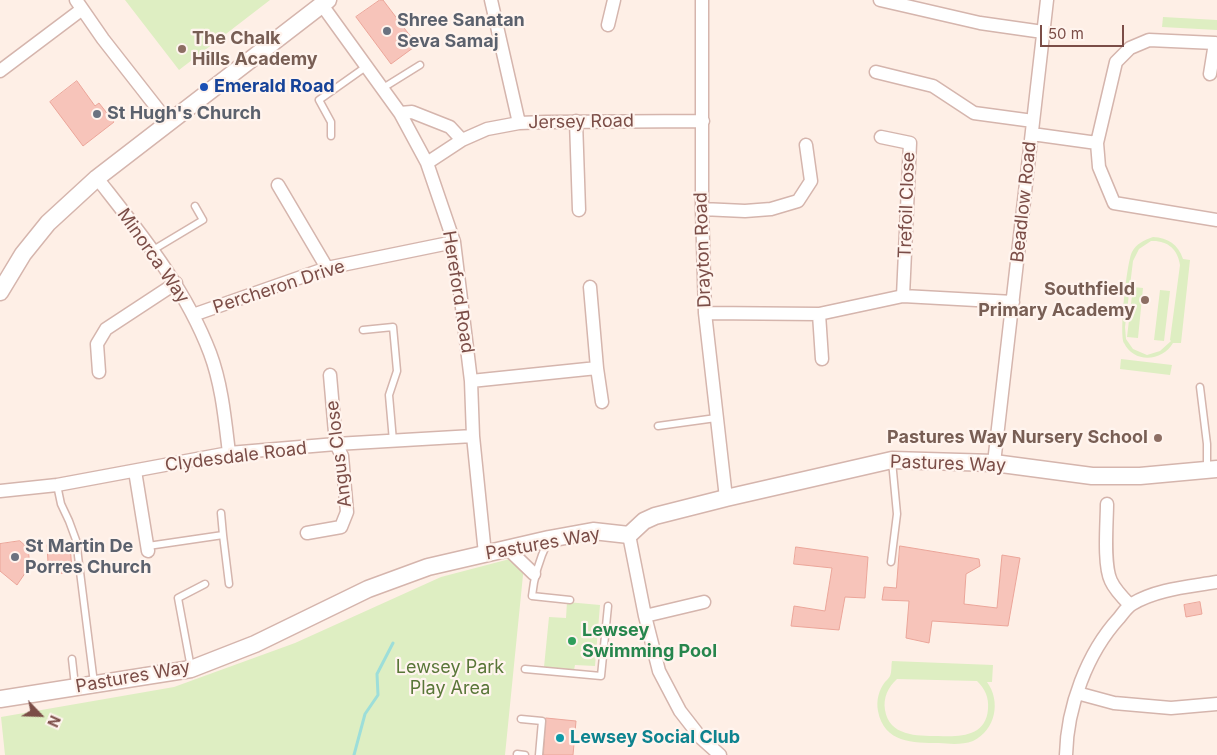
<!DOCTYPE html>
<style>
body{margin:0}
#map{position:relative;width:1217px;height:755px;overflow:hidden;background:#feefe6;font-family:Inter,sans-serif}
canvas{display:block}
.north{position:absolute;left:15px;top:690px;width:50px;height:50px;-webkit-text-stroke:4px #fff4ee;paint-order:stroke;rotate:114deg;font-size:14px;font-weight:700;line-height:20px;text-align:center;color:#7b4d47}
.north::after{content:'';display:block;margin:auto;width:18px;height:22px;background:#7b4d47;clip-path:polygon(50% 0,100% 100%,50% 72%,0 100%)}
.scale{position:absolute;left:1040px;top:25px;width:84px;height:22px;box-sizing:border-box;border:2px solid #7b4d47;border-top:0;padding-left:6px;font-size:15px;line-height:18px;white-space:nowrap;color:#7b4d47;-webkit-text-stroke:4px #fff4ee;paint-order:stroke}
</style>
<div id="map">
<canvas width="1217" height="755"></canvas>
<div class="north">N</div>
<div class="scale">50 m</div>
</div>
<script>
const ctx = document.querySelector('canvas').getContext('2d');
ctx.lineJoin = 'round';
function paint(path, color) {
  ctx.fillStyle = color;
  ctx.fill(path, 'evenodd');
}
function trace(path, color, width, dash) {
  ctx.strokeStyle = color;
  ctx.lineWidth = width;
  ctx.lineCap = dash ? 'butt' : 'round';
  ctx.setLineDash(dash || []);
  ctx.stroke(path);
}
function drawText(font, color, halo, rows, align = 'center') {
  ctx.font = font + ' Inter,sans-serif';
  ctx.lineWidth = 4.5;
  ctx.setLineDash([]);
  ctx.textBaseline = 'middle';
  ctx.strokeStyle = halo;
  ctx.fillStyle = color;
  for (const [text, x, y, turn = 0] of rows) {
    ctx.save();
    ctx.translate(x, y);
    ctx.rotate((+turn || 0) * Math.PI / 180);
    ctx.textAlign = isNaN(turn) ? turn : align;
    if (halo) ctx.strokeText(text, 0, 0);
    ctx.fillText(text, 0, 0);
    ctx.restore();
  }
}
paint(new Path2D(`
 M125,0H270L179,70Z
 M1163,17L1217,20V30L1162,27Z
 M1153,237C1168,238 1178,244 1183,259L1190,260L1181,343H1173C1163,361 1134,364 1124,343C1119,334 1127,261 1132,252C1136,244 1144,240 1153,237ZM1151,241C1167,240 1178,249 1180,265L1170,340L1171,341L1160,351L1147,355L1133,349L1126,339L1125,327L1133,261L1139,249Z
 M1133,287L1143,288L1138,338L1127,337Z
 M1160,290L1170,291L1164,341L1154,340Z
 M1121,359L1172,365L1170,375L1120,369Z
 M525,555L505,755H5L1,717L174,687L295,643L441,577Z
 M567,602L600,605L595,666L575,665L574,670L544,667L549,617L566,618Z
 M892,661L993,665L992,682H987C1001,701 996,730 973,741C962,745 950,744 939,743C913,743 884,743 878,711C876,700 879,690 885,682C887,680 889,678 890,676C892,672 891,665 892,661ZM897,679L977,681C985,689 989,697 988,709C986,737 959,737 938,736C917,736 889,736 885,710C883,698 888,687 897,679Z`), '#deeec2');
trace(new Path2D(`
 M354,755L365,714L378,695L377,674L393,643`), '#9dded9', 3);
const building = new Path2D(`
 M380,0H383L417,45L391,64L356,17Z
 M77,81L95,106L99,103L114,122L83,146L50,102Z
 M20,541L28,548L30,566L17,585L0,571V544Z
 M70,543L72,572L55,574L54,562H48L47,545Z
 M900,546L979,559L980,566L966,574L964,604L997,608L1002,555L1020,558L1008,626L932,621L929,643L906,638L909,601L882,600L884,587L896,588Z
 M796,547L868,557L865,598L845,597L839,630L791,626L794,606L825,611L832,568L794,564Z
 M1200,602L1202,614L1186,617L1184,605Z
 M546,718L576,721L573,755H544Z`);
paint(building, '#f7c4ba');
trace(building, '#eba599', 1);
const service = new Path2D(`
 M383,88L420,65
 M331,136V122L319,100L367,66
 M153,250L203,220L195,206
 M363,330L393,327L397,371L389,395L393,441
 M1200,387L1207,444V469
 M658,426L716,418
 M57,485L61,504L69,521L76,540L94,683
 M221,513L223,535
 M548,541C539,560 534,575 532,596L570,600
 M148,546L223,535L229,584
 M891,562L897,514L892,461
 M72,659L75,686
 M191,668L178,598L205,584
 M525,669L601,676L608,606
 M521,719L542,721L539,755
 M517,754L525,755`);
const minor = new Path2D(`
 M76,0L103,39L168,122
 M491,0L519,123
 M702,0V209L705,313L726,498
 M880,0L980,23L1043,32
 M322,5L400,113L427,163L454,242L471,381L473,436L485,554
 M608,25L614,0
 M0,71L81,10
 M876,72L933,86L974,113L1033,121
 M400,113L412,112L450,127L462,140L487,129L519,123L546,122L703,121
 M576,121L579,210
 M1032,134L1097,143L1099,167L1114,203L1217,220
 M881,137L910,143L903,296
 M1097,143L1116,62L1130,48L1149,40L1215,43L1210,74
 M427,163L462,140
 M97,178C140,233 185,287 210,353C222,385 225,420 229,453
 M278,185L327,268
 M702,209L745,211L771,209L798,201L811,181L806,145
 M590,287L597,368
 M705,313L819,314L903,296L1013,302
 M819,314L822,359
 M193,315L327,268L454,242
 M99,372L97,344L106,329L176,283
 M471,381L597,368L602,402
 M994,463L1047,0
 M135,471L148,551
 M0,491L57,485L229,453L336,444L473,436
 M1107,504C1107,522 1103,565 1111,581C1115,590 1123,598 1130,605
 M307,533L341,527L347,512L342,456L336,444L330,375
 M629,535L645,616L659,671L680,711L701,738L720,755
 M508,549L534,574
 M645,616L704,602
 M1077,693L1114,703L1171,708L1217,704
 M1066,755C1067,707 1087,653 1119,618C1123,613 1127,607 1132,604C1157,589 1188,587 1217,582`);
const tertiary = new Path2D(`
 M0,292L23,254L48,223L97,178L328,0
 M0,699L191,669L255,644L368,589L428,567L549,539L593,531L629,535L644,521L655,516L726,498L892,460L994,463L1092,476H1140L1217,469`);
trace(service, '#d5b5ad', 9);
trace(minor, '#d5b5ad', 15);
trace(tertiary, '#d5b5ad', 19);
trace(service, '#fff', 6);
trace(minor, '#fff', 12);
trace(tertiary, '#fff', 16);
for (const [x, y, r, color] of [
 [387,31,5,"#6b7280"],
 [182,49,5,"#8d6e63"],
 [204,87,5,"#1a4fb4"],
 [97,114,5,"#6b7280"],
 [1145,300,5,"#8d6e63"],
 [1158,438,5,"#8d6e63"],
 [15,557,5,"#6b7280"],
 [572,641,5,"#2e9e5b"],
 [560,738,5,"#0f9aa8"]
]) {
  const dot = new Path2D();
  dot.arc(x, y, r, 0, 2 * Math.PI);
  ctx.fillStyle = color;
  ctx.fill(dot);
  trace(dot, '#fff4ee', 2);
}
drawText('bold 18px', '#5b616d', '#fff4ee', [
 ["Shree Sanatan",397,21],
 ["Seva Samaj",397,42],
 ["St Hugh's Church",107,114],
 ["St Martin De",25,547],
 ["Porres Church",25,568]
], 'left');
drawText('bold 18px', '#785e54', '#fff4ee', [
 ["The Chalk",192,39,"left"],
 ["Hills Academy",192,60,"left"],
 ["Southfield",1135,290],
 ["Primary Academy",1135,311],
 ["Pastures Way Nursery School",1148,438]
], 'right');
drawText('bold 18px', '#164399', '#fff4ee', [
 ["Emerald Road",214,87]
], 'left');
drawText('18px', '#7b4d47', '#fff4ee', [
 ["Jersey Road",581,122,-1],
 ["Beadlow Road",1024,202,-84],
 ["Trefoil Close",907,205,-88],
 ["Drayton Road",703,250,-92],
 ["Minorca Way",153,256,55],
 ["Percheron Drive",279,287,-18],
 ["Hereford Road",458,292,81],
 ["Angus Close",339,454,-97],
 ["Clydesdale Road",236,457,-7],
 ["Pastures Way",948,464,2],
 ["Pastures Way",543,544,-10],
 ["Pastures Way",133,677,-10]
]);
drawText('bold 18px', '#27864d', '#fff4ee', [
 ["Lewsey",582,631],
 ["Swimming Pool",582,652]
], 'left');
drawText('18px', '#597638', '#fff4ee', [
 ["Lewsey Park",450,668],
 ["Play Area",450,689]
]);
drawText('bold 18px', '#0d838f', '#fff4ee', [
 ["Lewsey Social Club",570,738]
], 'left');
</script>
